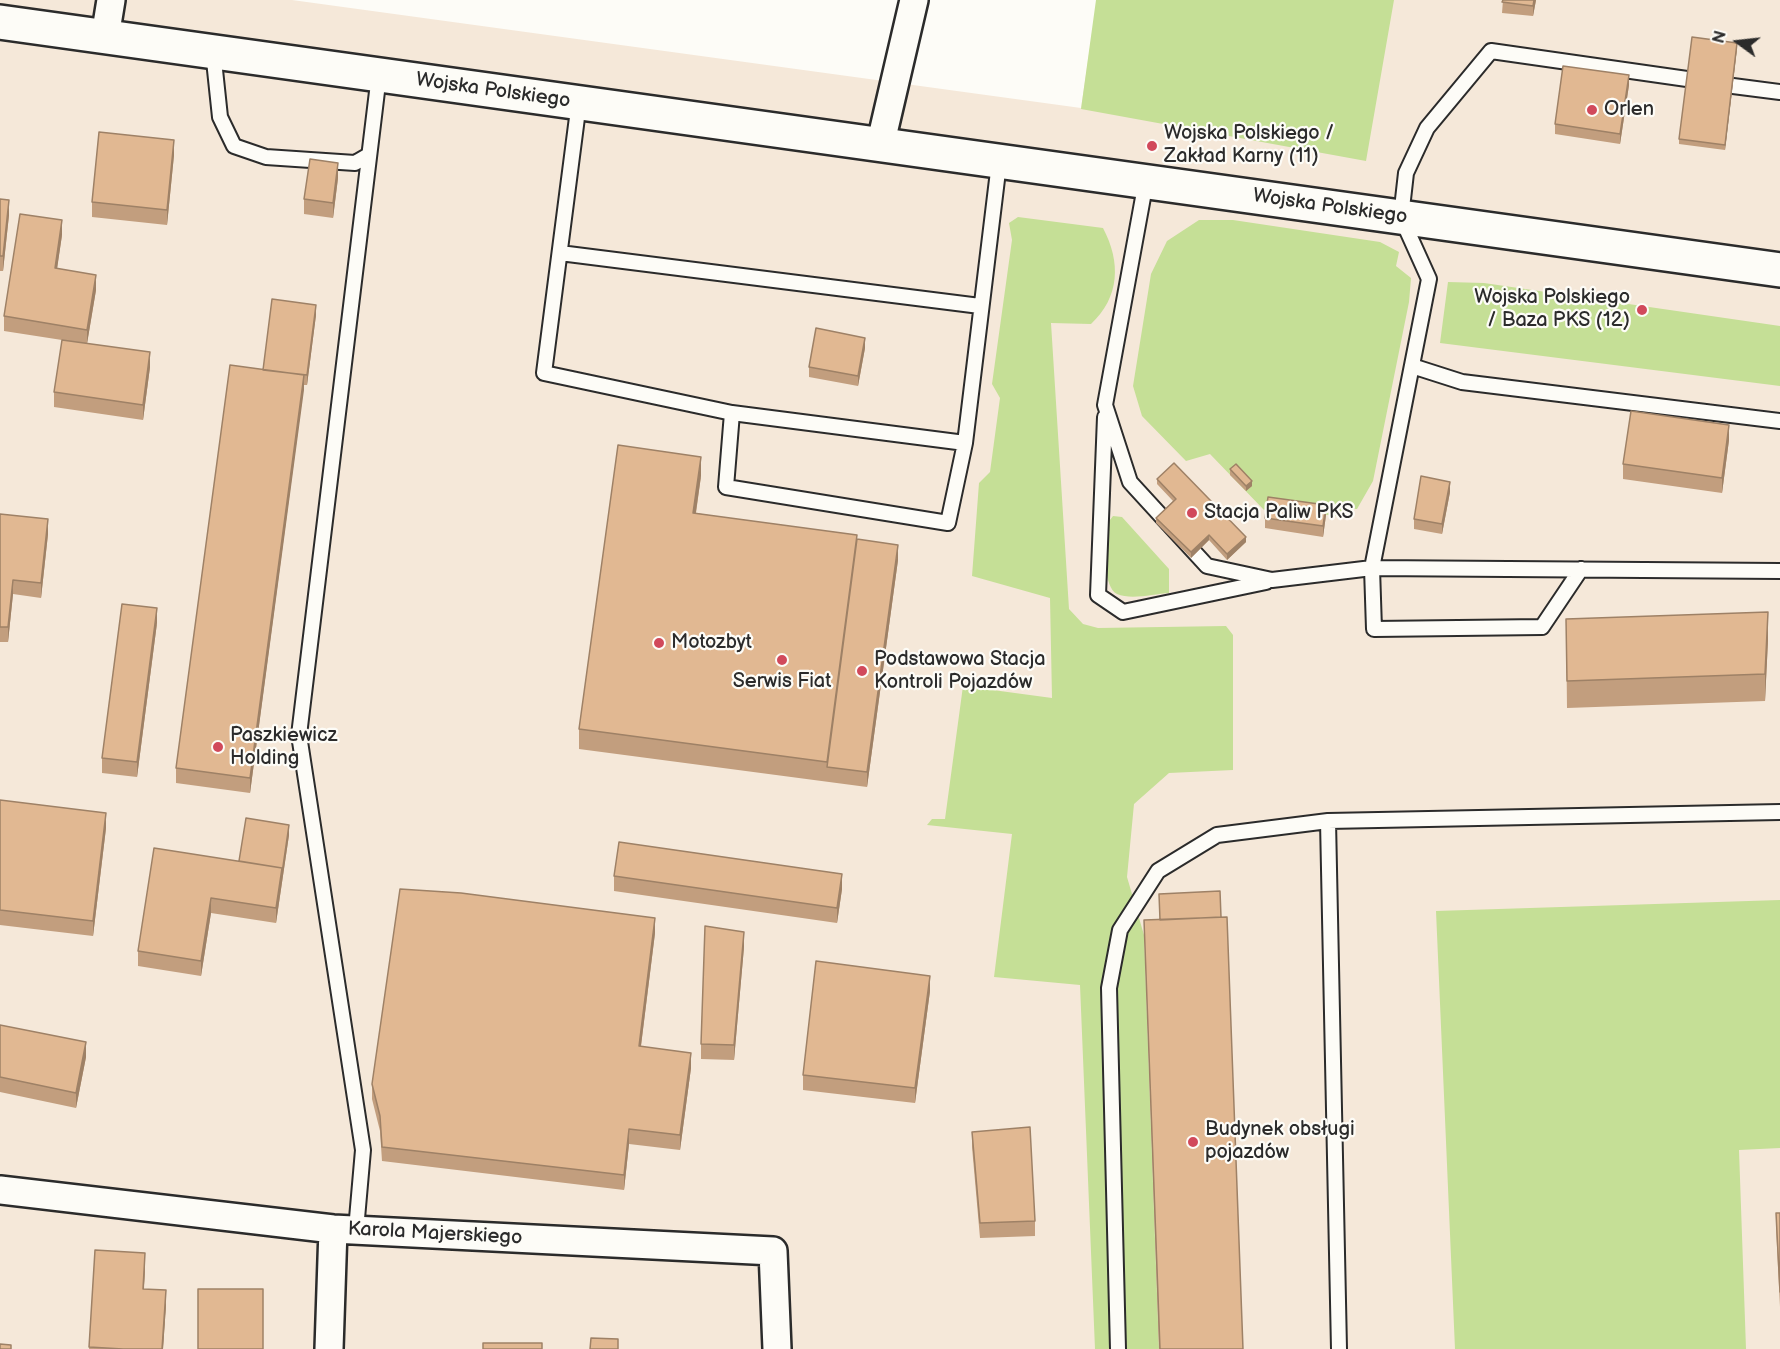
<!DOCTYPE html>
<meta charset="utf-8">
<style>
body{margin:0}
#map{position:relative;width:1780px;height:1349px;overflow:hidden;background:#fdfcf7;font-family:"Balsamiq Sans",sans-serif}
canvas{display:block}
.north{position:absolute;left:1708px;top:12px;width:60px;height:60px;-webkit-text-stroke:4px #fdfcf7;paint-order:stroke;rotate:285deg;font-size:16px;font-weight:700;line-height:24px;text-align:center;color:#2b2b2b}
.north::after{content:'';display:block;margin:auto;width:21px;height:27px;background:#2b2b2b;clip-path:polygon(50% 0,100% 100%,50% 72%,0 100%)}
</style>
<div id="map">
<canvas width="1780" height="1349"></canvas>
<div class="north">N</div>
</div>
<script>
const ctx = document.querySelector('canvas').getContext('2d');
ctx.lineJoin = 'round';
function paint(path, color) {
  ctx.fillStyle = color;
  ctx.fill(path, 'evenodd');
}
function trace(path, color, width, dash) {
  ctx.strokeStyle = color;
  ctx.lineWidth = width;
  ctx.lineCap = dash ? 'butt' : 'round';
  ctx.setLineDash(dash || []);
  ctx.stroke(path);
}
function drawText(font, color, halo, rows, align = 'center') {
  ctx.font = font + ' "Balsamiq Sans",sans-serif';
  ctx.lineWidth = 4.5;
  ctx.setLineDash([]);
  ctx.textBaseline = 'middle';
  ctx.strokeStyle = halo;
  ctx.fillStyle = color;
  for (const [text, x, y, turn = 0] of rows) {
    ctx.save();
    ctx.translate(x, y);
    ctx.rotate((+turn || 0) * Math.PI / 180);
    ctx.textAlign = isNaN(turn) ? turn : align;
    if (halo) ctx.strokeText(text, 0, 0);
    ctx.fillText(text, 0, 0);
    ctx.restore();
  }
}
paint(new Path2D(`
 M0,0H292L1081,108L1097,0H1780V1349H0Z`), '#f5e8d9');
paint(new Path2D(`
 M1096,0H1394L1366,161L1081,109Z
 M1018,217L1103,228C1121,262 1120,297 1091,324L1051,323L1069,609L1083,624L1098,628L1226,626L1233,635V770L1169,773L1134,804L1127,877L1144,935L1159,1349H1095L1080,985L994,977L1012,834L927,825L932,819H945L963,686L1052,698L1050,598L972,576L979,483L990,472L1000,398L992,384L1012,240L1009,223Z
 M1199,220H1233L1380,242L1399,252L1396,266L1411,278L1409,302L1373,481L1357,509H1345L1343,517L1268,507L1264,510L1210,454L1186,461L1142,416L1133,386L1151,274L1167,241Z
 M1448,282L1484,283L1780,326V386L1440,343Z
 M1113,516L1122,517L1169,569V593C1154,594 1131,600 1117,594C1104,588 1103,546 1104,532C1105,526 1109,521 1113,516Z
 M1780,900V1148L1739,1150L1746,1349H1455L1436,911Z`), '#c5df96');
const lane = new Path2D(`
 M213,51L220,117L234,146L266,157L355,163L367,156
 M1687,79L1491,51L1427,128L1406,173L1401,217L1429,279L1372,568L1780,571
 M1733,86L1780,92
 M579,102L544,373L732,413L726,487L948,523L965,443L999,163
 M1146,181L1105,405L1130,482L1207,566L1272,580L1372,568L1374,629L1542,627L1581,569
 M560,253L980,306
 M1412,366L1462,382L1780,421
 M732,413L965,443
 M1105,417L1098,595L1123,612L1266,582
 M356,1230L363,1150L299,735L379,75
 M1118,1349L1109,988L1120,930L1158,871L1217,835L1328,821
 M1339,1349L1328,821L1780,812`);
const street = new Path2D(`
 M105,37L111,0
 M880,146L914,0
 M0,1190L333,1229L773,1251L777,1349
 M329,1349L333,1229`);
const secondary = new Path2D(`
 M0,22L1780,270`);
trace(lane, '#2b2b2b', 18);
trace(street, '#2b2b2b', 32);
trace(secondary, '#2b2b2b', 38);
trace(lane, '#fdfcf7', 14);
trace(street, '#fdfcf7', 27);
trace(secondary, '#fdfcf7', 33);
paint(new Path2D(`
 M1503,0H1536L1533,16L1502,13Z
 M1737,48L1725,150L1679,144V139Z
 M1629,85L1620,144L1555,134V124Z
 M174,155L167,225L92,217V202Z
 M338,178L333,218L304,214V199Z
 M0,199L9,215L3,271H0Z
 M62,235L57,268L96,290L87,343L150,367L143,420L54,407V392L62,340L4,331V316Z
 M316,315L307,385H304L250,793L176,783V768L263,370Z
 M865,348L858,386L809,377V367Z
 M1729,440L1722,493L1623,479V464Z
 M1230,469L1252,486L1246,491L1230,475Z
 M701,476L696,513L857,539L898,560L867,787L579,749V729Z
 M1157,479L1246,542L1227,560L1209,540L1191,558L1156,523V518L1173,501L1157,484Z
 M1450,492L1442,534L1414,529V519Z
 M0,514L48,534L41,598L13,594L8,642H0Z
 M1326,515L1323,537L1265,528V518Z
 M1566,619L1768,640L1765,701L1567,708Z
 M157,623L137,777L102,773V758Z
 M0,800L106,828L93,936L0,925Z
 M289,835L276,923L211,913L201,976L138,966V951L239,861Z
 M614,876L842,889L837,923L614,891Z
 M1144,920H1160L1243,1349H1159Z
 M655,933L641,1046L691,1068L680,1150L629,1144L624,1190L382,1161L380,1131L372,1099V1084Z
 M744,947L734,1060L701,1059V1044Z
 M930,991L915,1103L803,1090V1075Z
 M0,1025L86,1057L76,1108L0,1092Z
 M972,1132L1035,1221V1236L980,1238L972,1147Z
 M1776,1213H1780V1307L1776,1228Z
 M95,1250L145,1268L144,1289L166,1305L163,1349H89Z`), '#c29e7e');
paint(new Path2D(`
 M1534,0H1536L1533,16V6Z
 M1737,43V48L1725,150V145Z
 M1629,75V85L1620,144V134Z
 M174,140V155L167,225V210Z
 M338,163V178L333,218V203Z
 M9,200V215L3,271V256Z
 M62,220V235L55,283V268Z
 M96,275V290L87,344V330Z
 M316,305V315L307,385V375Z
 M865,338V348L858,386V376Z
 M150,352V367L143,420V405Z
 M304,375V390L250,793V778Z
 M1729,425V440L1722,493V478Z
 M701,457V476L693,532V513Z
 M1252,481V486L1246,491V486Z
 M1450,482V492L1442,534V524Z
 M1326,505V515L1323,537V526Z
 M48,519V534L41,598V583Z
 M1209,535V540L1191,558V552Z
 M1246,537V542L1227,560V554Z
 M898,545V560L867,787V772Z
 M13,580V594L8,642V627Z
 M157,608V623L137,777V762Z
 M1768,612V640L1765,701V674Z
 M106,813V828L93,936V921Z
 M289,825V835L276,923V908Z
 M842,874V889L837,923V908Z
 M211,898V913L201,976V961Z
 M655,918V933L639,1061V1046Z
 M744,932V947L734,1060V1045Z
 M930,976V991L915,1103V1088Z
 M86,1042V1057L76,1108V1093Z
 M691,1053V1068L680,1150V1135Z
 M629,1129V1144L624,1190V1175Z
 M145,1253V1268L143,1303V1289Z
 M166,1290V1305L163,1349H162Z`), '#9e8166');
const building = new Path2D(`
 M1503,0H1534L1533,6L1502,2Z
 M1692,37L1737,43L1725,145L1679,139Z
 M1563,66L1629,75L1620,134L1555,124Z
 M99,132L174,140L167,210L92,202Z
 M310,159L338,163L333,203L304,199Z
 M0,199L9,200L3,256H0Z
 M20,214L62,220L55,268L96,275L87,330L4,316Z
 M272,299L316,305L307,375L263,370Z
 M816,328L865,338L858,376L809,367Z
 M62,340L150,352L143,405L54,392Z
 M230,365L304,375L250,778L176,768Z
 M1631,411L1729,425L1722,478L1623,464Z
 M618,445L701,457L693,513L857,535L827,762L579,729Z
 M1174,463L1246,537L1227,554L1209,535L1191,552L1156,518L1176,499L1157,479Z
 M1236,464L1252,481L1246,486L1230,469Z
 M1421,476L1450,482L1442,524L1414,519Z
 M1268,497L1326,505L1323,526L1265,518Z
 M0,514L48,519L41,583L13,580L8,627H0Z
 M857,539L898,545L867,772L827,767Z
 M122,604L157,608L137,762L102,758Z
 M1768,612L1765,674L1567,681L1566,619Z
 M0,800L106,813L93,921L0,910Z
 M246,818L289,825L282,873V868L239,861Z
 M619,842L842,874L837,908L614,876Z
 M154,848L282,868L276,908L211,898L201,961L138,951Z
 M400,889L461,893L655,918L639,1046L691,1053L680,1135L629,1129L624,1175L382,1147L380,1116L372,1084Z
 M1220,891L1221,917L1160,920L1159,894Z
 M1227,917L1243,1349H1160L1144,920Z
 M705,926L744,932L734,1045L701,1044Z
 M816,961L930,976L915,1088L803,1075Z
 M0,1025L86,1042L76,1093L0,1077Z
 M1030,1127L1035,1221L980,1223L972,1132Z
 M1776,1213H1780V1292Z
 M95,1250L145,1253L143,1289L166,1290L162,1349H123L89,1347Z
 M198,1289H263V1349H198Z
 M591,1338L618,1339V1349H590Z
 M483,1343H542V1349H483Z
 M0,1344L11,1345V1349H0Z`);
paint(building, '#e1b892');
trace(building, '#9e8166', 1.5);
for (const [x, y, r, color] of [
 [1592,110,6,"#d1495b"],
 [1152,146,6,"#d1495b"],
 [1642,310,6,"#d1495b"],
 [1192,513,6,"#d1495b"],
 [659,643,6,"#d1495b"],
 [782,660,6,"#d1495b"],
 [862,671,6,"#d1495b"],
 [218,747,6,"#d1495b"],
 [1193,1142,6,"#d1495b"]
]) {
  const dot = new Path2D();
  dot.arc(x, y, r, 0, 2 * Math.PI);
  ctx.fillStyle = color;
  ctx.fill(dot);
  trace(dot, '#fdfcf7', 2);
}
drawText('20px', '#2b2b2b', '#fdfcf7', [
 ["Wojska Polskiego",493,91,8],
 ["Wojska Polskiego",1330,207,8],
 ["Karola Majerskiego",435,1234,3]
]);
drawText('20px', '#2b2b2b', '#fdfcf7', [
 ["Orlen",1604,110],
 ["Wojska Polskiego /",1164,134],
 ["Zakład Karny (11)",1164,157],
 ["Wojska Polskiego",1630,298,"right"],
 ["/ Baza PKS (12)",1630,321,"right"],
 ["Stacja Paliw PKS",1204,513],
 ["Motozbyt",671,643],
 ["Podstawowa Stacja",874,660],
 ["Kontroli Pojazdów",874,683],
 ["Serwis Fiat",782,682,"center"],
 ["Paszkiewicz",230,736],
 ["Holding",230,759],
 ["Budynek obsługi",1205,1130],
 ["pojazdów",1205,1153]
], 'left');
</script>
